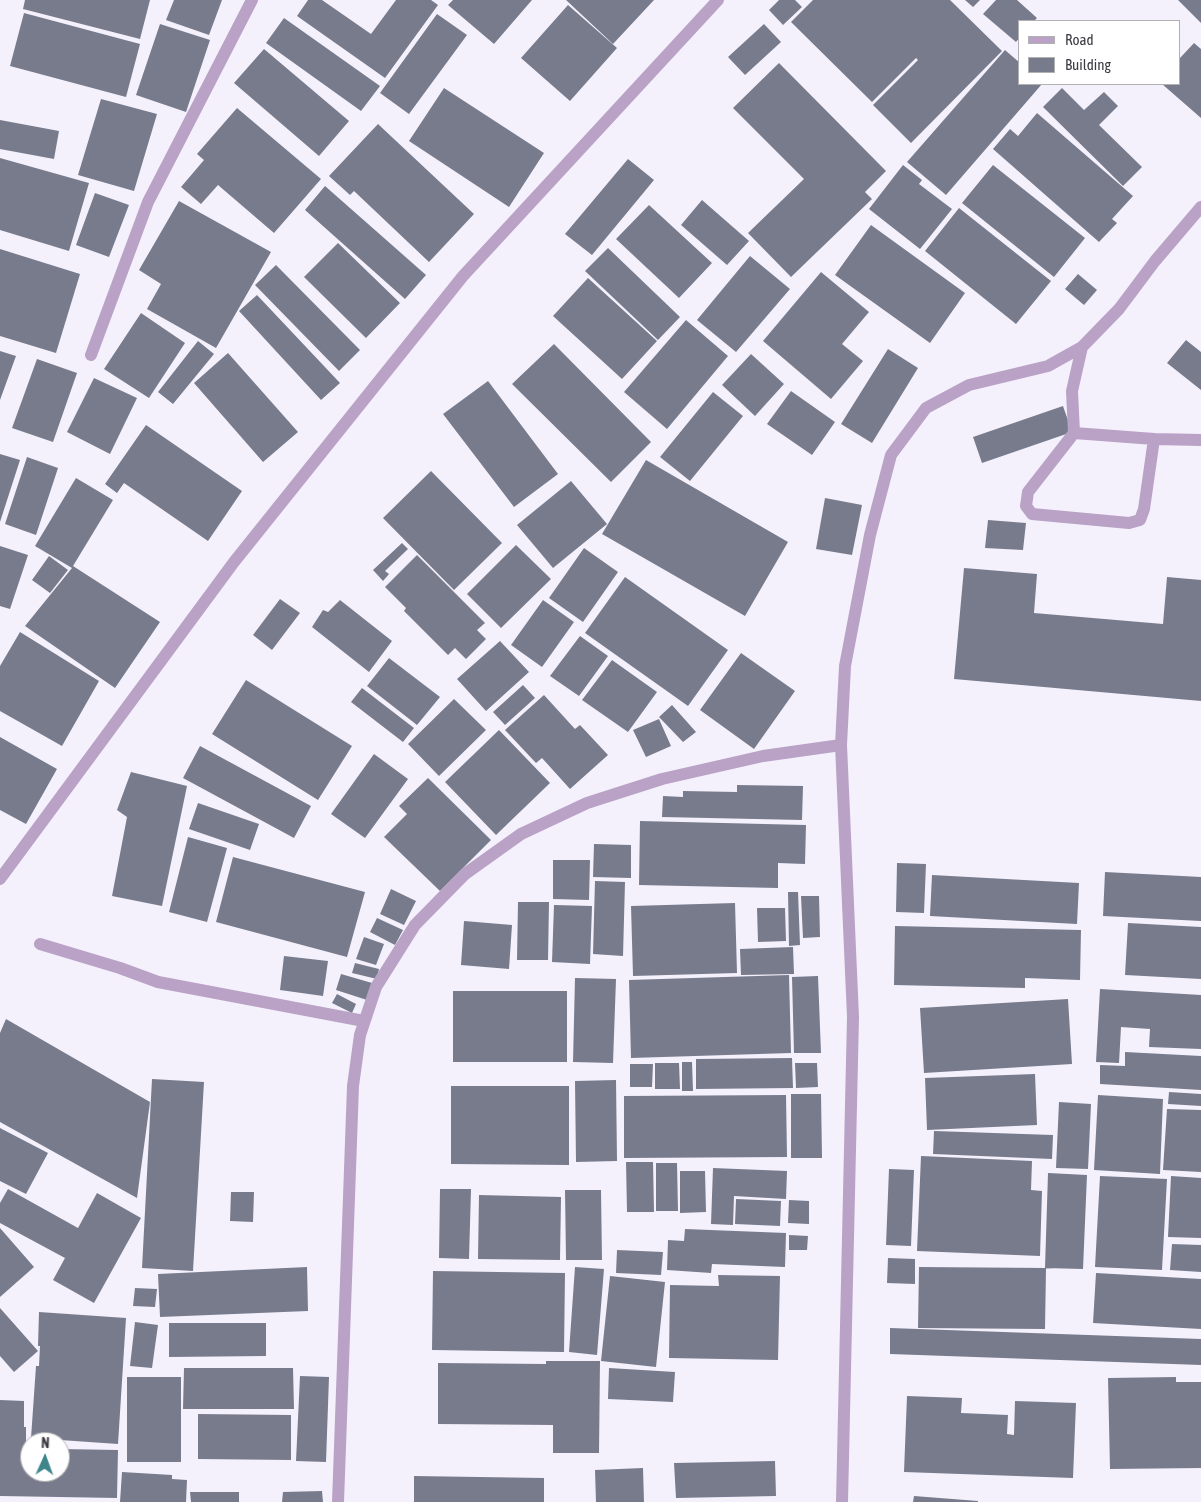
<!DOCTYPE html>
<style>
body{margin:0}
#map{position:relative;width:1201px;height:1502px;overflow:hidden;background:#f4f1fd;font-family:"Asap Condensed",sans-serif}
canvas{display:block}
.legend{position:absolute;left:1018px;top:20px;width:162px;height:65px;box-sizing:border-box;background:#fff;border:1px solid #b1b0b3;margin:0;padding:6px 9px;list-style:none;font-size:15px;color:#3c3a41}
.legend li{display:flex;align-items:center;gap:10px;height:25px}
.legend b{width:25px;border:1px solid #b1b0b3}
.north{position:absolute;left:20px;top:1432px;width:50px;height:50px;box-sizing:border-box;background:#fff;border:1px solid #b1b0b3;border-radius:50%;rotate:2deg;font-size:14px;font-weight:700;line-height:20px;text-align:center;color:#3c3a41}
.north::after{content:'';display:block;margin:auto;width:18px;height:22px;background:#3e858c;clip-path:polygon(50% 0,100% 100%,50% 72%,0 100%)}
</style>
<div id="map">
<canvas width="1201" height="1502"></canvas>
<ul class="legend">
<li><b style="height:6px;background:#b9a2c5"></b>Road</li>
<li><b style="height:14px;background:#787b8c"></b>Building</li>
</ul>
<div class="north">N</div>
</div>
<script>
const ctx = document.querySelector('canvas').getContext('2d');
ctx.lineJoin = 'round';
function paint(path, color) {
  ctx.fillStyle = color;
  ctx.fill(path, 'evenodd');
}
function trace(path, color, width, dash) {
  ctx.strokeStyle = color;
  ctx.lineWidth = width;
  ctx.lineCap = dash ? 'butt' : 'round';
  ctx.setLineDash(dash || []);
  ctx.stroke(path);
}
paint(new Path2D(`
 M25,0H150L140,39L23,9Z
 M174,0H222L209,35L166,20Z
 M308,0H322L371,34L396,0H431L438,5L385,78L297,16Z
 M453,0H532L494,44L448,5Z
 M566,0H654L613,44Z
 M779,0H795L802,7L783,25L769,10Z
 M813,0H950L1002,51L911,143L873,105L918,60L916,58L872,102L791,22Z
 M965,0H980L973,7Z
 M996,0H1017L1037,18L1034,21H1020V37L1016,42L983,14Z
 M1178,0H1201V23Z
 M568,5L617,48L570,101L521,58Z
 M24,13L140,44L126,97L10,66Z
 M437,14L467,35L409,114L380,93Z
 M284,18L380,86L361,111L266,43Z
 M160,24L210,40L186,112L136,95Z
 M764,24L781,42L745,75L728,57Z
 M1194,43L1201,49V118L1162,84H1180V58Z
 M264,49L349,121L319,156L234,83Z
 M1005,50L1020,63V84H1042L946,195L907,162Z
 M779,63L886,171L865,192L872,199L791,277L748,233L804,179L733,108Z
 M444,88L544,153L509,207L409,141Z
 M1062,88L1084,110L1104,92L1118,106L1099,125L1142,167L1123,186L1043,107Z
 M101,99L157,114L134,191L78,175Z
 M237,108L321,179L274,233L218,185L201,204L181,187L204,160L197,154Z
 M1037,113L1133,196L1112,219L1117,223L1099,242L993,149L1010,129L1018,136Z
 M0,120L59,131L54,159L0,149Z
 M378,124L474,214L429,262L354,191L350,195L329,176Z
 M0,158L89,183L69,251L0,230Z
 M628,159L654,180L592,255L565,234Z
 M903,165L922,180L919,184L952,209L920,249L869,209Z
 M993,165L1085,238L1054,277L962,203Z
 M325,186L426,275L405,299L305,210Z
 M95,193L129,205L109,257L76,245Z
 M702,200L749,241L727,265L681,225Z
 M179,201L271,252L216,348L147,309L161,284L139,270Z
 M649,205L712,263L679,298L616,239Z
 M959,208L1051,281L1016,324L925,251Z
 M871,225L965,293L930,343L835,275Z
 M338,243L400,303L366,338L304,277Z
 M608,248L680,317L658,340L585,271Z
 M0,249L80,274L56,353L0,336Z
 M750,256L790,289L736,352L697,320Z
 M276,265L360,350L339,371L255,285Z
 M821,272L869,312L842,344L863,361L831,399L763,341Z
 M1078,274L1097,290L1084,305L1065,289Z
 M588,278L657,341L622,379L553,316Z
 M257,295L340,383L321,400L239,311Z
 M141,313L185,343L149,398L104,369Z
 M686,320L728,356L667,429L624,392Z
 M1186,340L1201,352V390L1167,363Z
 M198,341L214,354L173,404L158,392Z
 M554,344L651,442L611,482L512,384Z
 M888,349L918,368L872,443L841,424Z
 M0,351L16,356L0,400Z
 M228,353L298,432L263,462L194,383Z
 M751,354L784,384L755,416L722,385Z
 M37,359L77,373L53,442L12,428Z
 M94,378L137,398L110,454L67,432Z
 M488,381L558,474L514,507L443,414Z
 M791,391L835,422L812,455L767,424Z
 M713,392L743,416L690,481L660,457Z
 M1063,406L1072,432L982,463L973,437Z
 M146,425L242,491L208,541L124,483L117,493L105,484Z
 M0,454L20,460L0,522Z
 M27,457L58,468L36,535L5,524Z
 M646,460L788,542L745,616L602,534Z
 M431,471L502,543L454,590L383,518Z
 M76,478L113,500L73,566L160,622L115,688L25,626L72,568L35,546Z
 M571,481L607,524L553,568L517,525Z
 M825,498L862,505L852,555L816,549Z
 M988,520L1026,523L1023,550L985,548Z
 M402,543L408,549L385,571L389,574L383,581L373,570Z
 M516,545L551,579L501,628L467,594Z
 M0,546L28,555L10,609L0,606Z
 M584,548L618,572L583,622L549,598Z
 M417,555L485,623L477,630L486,639L466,659L455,648L448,655L404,611L406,608L385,587Z
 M49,556L68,570L50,593L32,580Z
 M964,568L1037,574L1034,613L1163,624L1167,577L1201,580V701L954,679Z
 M625,577L728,650L688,706L585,633Z
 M280,599L300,613L272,650L253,635Z
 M340,600L392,641L369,672L312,627L323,610L328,612Z
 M543,600L574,622L542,667L511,645Z
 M20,632L99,681L62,746L0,711V666Z
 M580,636L608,656L579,696L550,676Z
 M500,641L529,672L486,711L457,679Z
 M741,653L795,691L754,749L700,710Z
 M389,658L440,697L417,725L367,686Z
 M612,660L657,692L628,732L582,700Z
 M246,680L352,746L318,800L212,734Z
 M523,685L535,698L505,725L493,712Z
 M362,688L414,728L403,742L351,702Z
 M544,695L575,729L580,725L608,755L570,789L542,758L536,763L505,730Z
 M454,699L486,730L439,776L408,744Z
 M672,705L696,732L683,742L659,717Z
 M659,719L671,746L646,757L633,730Z
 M499,730L550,783L496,835L445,782Z
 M0,737L57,769L26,824L0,810Z
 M200,746L311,806L294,838L183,778Z
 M374,754L408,779L365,838L331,814Z
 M131,772L187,786L162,906L112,896L127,817L117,810Z
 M428,778L491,840L440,891L384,837L407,814L399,806Z
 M737,785L803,786L802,820L662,817L663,796L683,797V791L737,792Z
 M198,803L259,824L250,850L189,829Z
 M640,821L806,825L805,864L778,863V888L639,885Z
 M188,837L227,848L207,922L169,912Z
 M594,844L631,845V878L593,877Z
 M233,857L365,892L347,957L216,922Z
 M553,860H590L589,900L553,899Z
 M897,863L926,864L924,913L896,912Z
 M1105,872L1201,877V921L1103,916Z
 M932,875L1079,883L1077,924L930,916Z
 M595,881L625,882L623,956L593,954Z
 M391,889L416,901L404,925L380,914Z
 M788,892H798L800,945L789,946Z
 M801,896H819L820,937L803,938Z
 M518,902H549L548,960H517Z
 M735,903L737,973L633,976L631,906Z
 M554,905L592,906L590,964L552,962Z
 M757,908H785L786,941L758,942Z
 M377,918L403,930L395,945L370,932Z
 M464,921L512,925L509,969L461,965Z
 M1128,923L1201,927V979L1125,975Z
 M895,926L1081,930L1080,980L1025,978V988L894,985Z
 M364,937L384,944L376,965L356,959Z
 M793,947L794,974L741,975L740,949Z
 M284,956L328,961L323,996L280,990Z
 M355,963L379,969L377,979L352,973Z
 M341,974L372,983L367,1000L336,990Z
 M789,975L791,1053L631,1058L629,980Z
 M818,976L821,1053H794L792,977Z
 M575,978L616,979L613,1063L573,1062Z
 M1100,989L1201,995V1049L1149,1047L1150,1029L1121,1027L1119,1063L1096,1062Z
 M453,991H567V1062H453Z
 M337,994L356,1004L352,1013L332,1003Z
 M1068,999L1072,1064L924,1073L920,1008Z
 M6,1019L150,1102L137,1198L0,1122V1033Z
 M1125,1052L1201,1056V1090L1100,1084V1065L1125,1066Z
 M792,1058L793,1088L696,1089V1059Z
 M682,1062H692L693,1091H682Z
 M655,1063H679L680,1089H655Z
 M795,1063H817L818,1087L796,1088Z
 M630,1064H653L652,1087H630Z
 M1035,1074L1037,1125L927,1130L925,1078Z
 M152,1079L204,1082L193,1271L142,1268Z
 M616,1080L617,1161L576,1162L575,1081Z
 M451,1086H569V1165L451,1164Z
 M1169,1092L1201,1094V1106L1168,1104Z
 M791,1094H821L822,1158H791Z
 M786,1095L787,1157L624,1158V1096Z
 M1098,1095L1163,1099L1160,1174L1094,1170Z
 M1059,1102L1091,1104L1088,1169L1056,1168Z
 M1167,1109L1201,1110V1172L1163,1170Z
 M0,1128L48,1153L26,1194L0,1181Z
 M934,1131L1053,1135L1052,1159L933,1154Z
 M921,1156L1032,1161L1031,1190L1042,1191L1040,1256L917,1251Z
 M626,1162H653L654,1212H627Z
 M656,1163H677L678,1211H656Z
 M713,1168L787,1171L786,1199L734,1196L733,1225L711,1224Z
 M889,1169L914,1170L911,1246L886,1245Z
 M680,1171H705L706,1212L680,1213Z
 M1048,1173L1087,1175L1083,1269L1045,1268Z
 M1100,1176L1167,1179L1162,1270L1095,1267Z
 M1171,1176L1201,1178V1238L1168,1237Z
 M8,1189L78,1228L97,1193L141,1218L94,1303L53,1280L65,1258L0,1223V1203Z
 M440,1189H471L469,1259L439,1258Z
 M565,1190H601L602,1260H566Z
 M231,1192H254L253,1222L230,1221Z
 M479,1195L561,1197L560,1260L478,1259Z
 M736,1199L781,1201L780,1226L735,1224Z
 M789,1200L809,1201V1224L788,1223Z
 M0,1228L34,1267L0,1297Z
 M685,1229L786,1233L785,1267L712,1264L711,1273L667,1270L668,1240L684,1241Z
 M789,1235L808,1236L807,1250H789Z
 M1172,1244L1201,1245V1272L1170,1270Z
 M617,1250L663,1252L661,1275L616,1273Z
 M888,1258L915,1259V1284L887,1283Z
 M307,1267L308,1311L160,1317L158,1274Z
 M575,1267L604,1269L597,1355L569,1352Z
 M919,1267L1046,1268L1045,1329L918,1328Z
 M433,1271L565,1273L564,1352L432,1350Z
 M1096,1273L1201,1279V1329L1093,1323Z
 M718,1275L780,1276L778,1360L669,1358L670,1285L719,1286Z
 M610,1276L665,1282L656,1367L601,1361Z
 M135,1288L157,1289L155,1307L133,1306Z
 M0,1308L38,1351L14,1372L0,1356Z
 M39,1312L126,1318L118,1444L31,1438L36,1366H39L40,1346H38Z
 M135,1322L158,1325L152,1368L130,1366Z
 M169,1323H266V1356L169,1357Z
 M890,1328L1201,1339V1365L890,1354Z
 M546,1361H600L599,1453H553V1425L438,1424V1363L546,1364Z
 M184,1368H293L294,1409H183Z
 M609,1368L675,1372L673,1402L608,1399Z
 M300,1376L329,1377L326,1462L296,1461Z
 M127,1377H181V1462H127Z
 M1176,1377V1382H1201V1468L1110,1469L1108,1378Z
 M907,1396L962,1398L961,1413L1008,1415L1007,1434L1014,1435L1015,1401L1076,1403L1073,1478L904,1472Z
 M0,1400L24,1401V1427H26V1449H30V1472H60V1449L118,1450L117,1498L0,1496Z
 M198,1414L291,1415V1460L198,1459Z
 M775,1461L776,1496L676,1498L674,1463Z
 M643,1468L644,1502H596L595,1470Z
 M122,1472L172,1475V1479L187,1480L186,1502H120Z
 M414,1476L544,1478V1502H414Z
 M322,1491L323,1502H282L283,1492Z
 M190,1492H239V1502H191Z
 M914,1496L978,1501V1502H913Z`), '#787b8c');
trace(new Path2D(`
 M1082,347L1072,391L1074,433L1154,439L1201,440
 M91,355L148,202L252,0
 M1074,433L1028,492L1026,506L1032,514L1129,523L1140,520L1144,509L1154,439
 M0,879L234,562L463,276L718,0
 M40,944L120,968L158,982L364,1021
 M338,1502L353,1086L360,1035L376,987L415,925L465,874L521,834L587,803L662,779L763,756L841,745
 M842,1502L853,1017L841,745L845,666L870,535L891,455L926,408L969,385L1048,366L1082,347L1119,309L1155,261L1201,207`), '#b9a2c5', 12);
</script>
